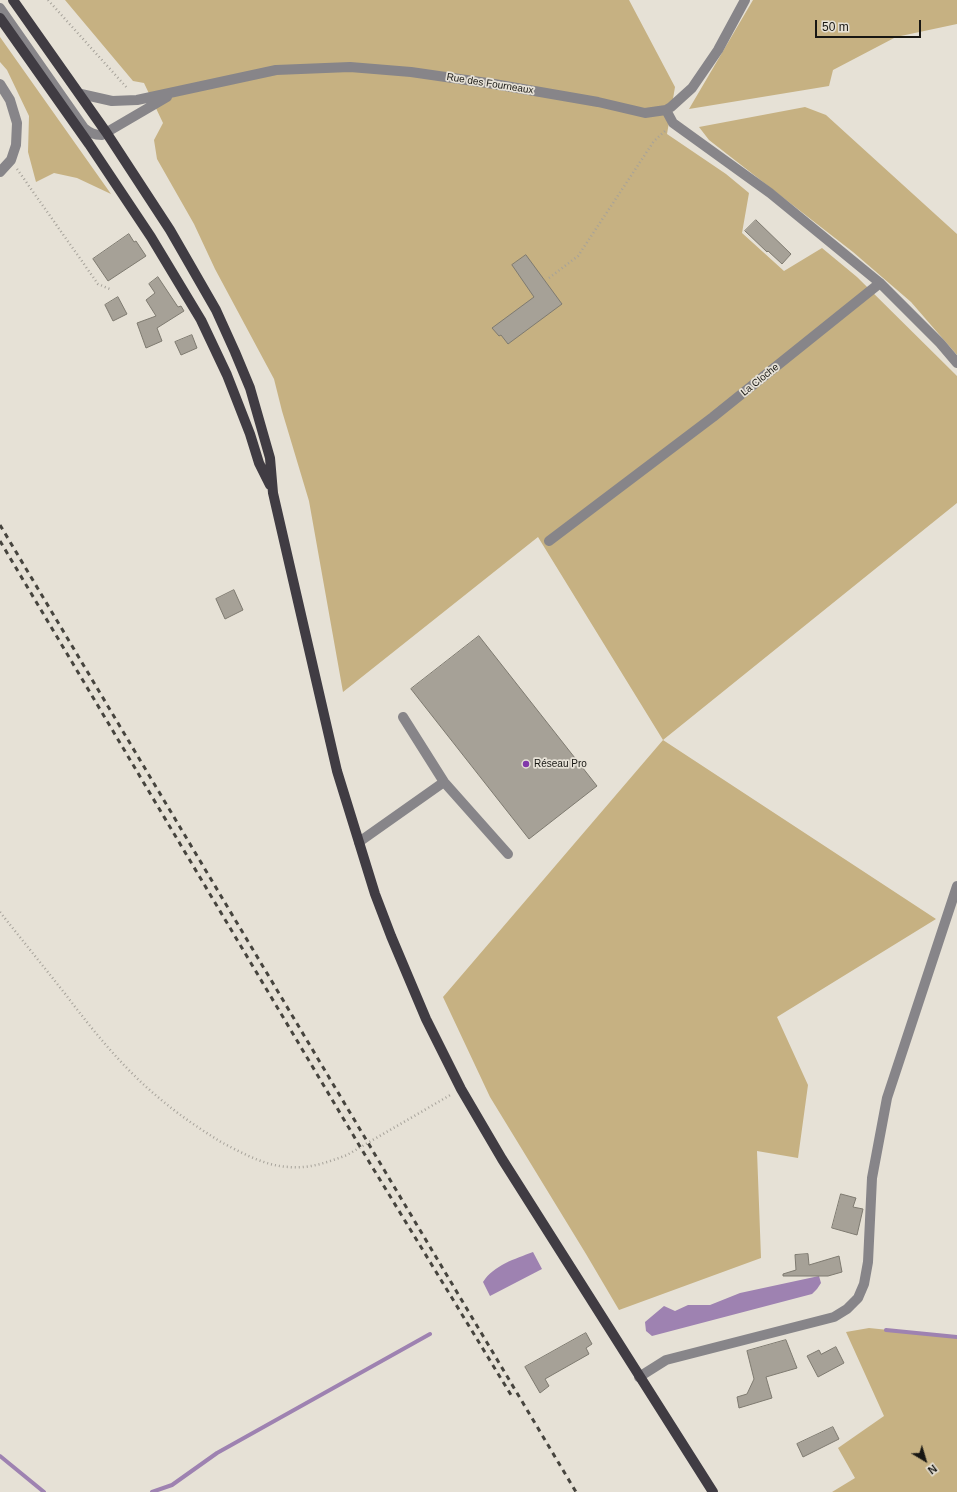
<!DOCTYPE html>
<meta charset="utf-8">
<style>
body{margin:0}
#map{position:relative;width:957px;height:1492px;overflow:hidden;background:#e6e1d6;font-family:Arial,sans-serif}
canvas{display:block}
.north{position:absolute;left:905px;top:1440px;width:40px;height:40px;-webkit-text-stroke:3px #e6e1d6;paint-order:stroke;rotate:142deg;font-size:11px;font-weight:700;line-height:16px;text-align:center;color:#181713}
.north::after{content:'';display:block;margin:auto;width:14px;height:18px;background:#181713;clip-path:polygon(50% 0,100% 100%,50% 72%,0 100%)}
.scale{position:absolute;left:815px;top:20px;width:106px;height:18px;box-sizing:border-box;border:2px solid #181713;border-top:0;padding-left:5px;font-size:12px;line-height:14px;white-space:nowrap;color:#181713;-webkit-text-stroke:3px #e6e1d6;paint-order:stroke}
</style>
<div id="map">
<canvas width="957" height="1492"></canvas>
<div class="north">N</div>
<div class="scale">50 m</div>
</div>
<script>
const ctx = document.querySelector('canvas').getContext('2d');
ctx.lineJoin = 'round';
function paint(path, color) {
  ctx.fillStyle = color;
  ctx.fill(path, 'evenodd');
}
function trace(path, color, width, dash) {
  ctx.strokeStyle = color;
  ctx.lineWidth = width;
  ctx.lineCap = dash ? 'butt' : 'round';
  ctx.setLineDash(dash || []);
  ctx.stroke(path);
}
function drawText(font, color, halo, rows, align = 'center') {
  ctx.font = font + ' Arial,sans-serif';
  ctx.lineWidth = 3.5;
  ctx.setLineDash([]);
  ctx.textBaseline = 'middle';
  ctx.strokeStyle = halo;
  ctx.fillStyle = color;
  for (const [text, x, y, turn = 0] of rows) {
    ctx.save();
    ctx.translate(x, y);
    ctx.rotate((+turn || 0) * Math.PI / 180);
    ctx.textAlign = isNaN(turn) ? turn : align;
    if (halo) ctx.strokeText(text, 0, 0);
    ctx.fillText(text, 0, 0);
    ctx.restore();
  }
}
paint(new Path2D(`
 M65,0H629L675,87L667,134L726,174L749,193L742,233L784,271L822,248L857,277L957,376V503L663,740L936,919L777,1017L808,1085L798,1158L757,1151L761,1258L619,1310L586,1254L490,1097L443,997L663,740L538,537L343,692L309,501L282,411L274,379L215,269L194,224L157,159L154,140L163,123L144,83L133,81Z
 M753,0H957V24L896,37L833,70L829,86L689,109Z
 M0,37L111,194L77,178L54,173L36,182L28,152L29,116L7,70L0,62Z
 M805,107L826,115L957,234V355L911,302L853,252L709,140L699,127Z
 M869,1328L957,1337V1492H832L855,1478L838,1448L884,1416L846,1332Z`), '#c6b182');
paint(new Path2D(`
 M533,1252L542,1269L490,1296L483,1282C494,1265 515,1259 533,1252Z
 M819,1276L821,1283L817,1289L812,1294L652,1336L646,1331L645,1322L664,1306L675,1311L688,1305H710L740,1293Z`), '#9e82b1');
trace(new Path2D(`
 M886,1330L957,1337
 M0,1456L44,1492
 M152,1492L172,1485L217,1453L430,1334`), '#9e82b1', 4);
const building = new Path2D(`
 M756,220L791,254L782,264L768,251L767,252L745,231Z
 M129,234L134,242L136,241L146,256L108,281L93,259Z
 M526,255L562,304L508,344L501,335L499,336L492,328L534,297L512,265Z
 M158,277L178,307L181,306L184,311L157,328L162,341L146,348L137,323L156,316L146,300L155,293L149,284Z
 M118,297L127,314L113,321L105,305Z
 M192,335L197,348L181,355L175,342Z
 M234,590L243,610L225,619L216,599Z
 M479,636L597,786L529,839L411,689Z
 M841,1194L856,1198L853,1207L863,1209L857,1235L832,1228Z
 M808,1254L809,1265L839,1256L842,1272L828,1276H783V1274L796,1270L795,1255Z
 M586,1333L592,1344L586,1348L589,1354L545,1379L549,1386L540,1393L525,1367Z
 M786,1340L797,1368L766,1377L772,1398L739,1408L737,1397L747,1394L754,1379L747,1351Z
 M836,1347L844,1363L818,1377L807,1356L819,1350L821,1354Z
 M833,1427L839,1439L803,1457L797,1444Z`);
paint(building, '#a6a197');
trace(building, '#7e7a70', 1);
trace(new Path2D(`
 M48,0L128,89
 M17,169L98,284L112,290
 M549,278L578,256L654,141L665,131
 M0,912C22,940 44,967 66,995C94,1032 124,1069 159,1098C179,1115 200,1129 221,1142C242,1153 265,1166 289,1167C310,1169 328,1162 347,1155L452,1094`), '#a6a29a', 2.5, [1, 3]);
trace(new Path2D(`
 M0,8L84,128C90,133 94,135 102,135L167,97
 M0,84L10,100L17,123L16,145L11,160L0,172
 M81,94L112,101L137,100L276,70L350,67L411,72L494,84L598,102L645,113L666,110L671,107L692,88L718,50L745,0
 M666,110L673,123L770,193L880,283L940,343L957,363
 M549,541L713,417L880,283
 M403,717L444,782L508,854
 M359,842L444,782
 M639,1377L666,1360L834,1317L847,1309L858,1298L864,1284L868,1262L872,1178L887,1098L957,886`), '#878589', 10);
trace(new Path2D(`
 M13,0L106,132L170,230L216,310L235,352L250,388L270,458L273,493L337,771L375,894L391,936L426,1019L461,1089L502,1159L713,1492
 M0,18L89,144L151,237L201,320L227,375L250,434L259,463L270,485`), '#403c43', 10);
trace(new Path2D(`
 M0,525L576,1492
 M0,541L368,1160L511,1395`), '#46443e', 3, [5, 5]);
for (const [x, y, r, color] of [
 [526,764,4,"#8138aa"]
]) {
  const dot = new Path2D();
  dot.arc(x, y, r, 0, 2 * Math.PI);
  ctx.fillStyle = color;
  ctx.fill(dot);
  trace(dot, '#e6e1d6', 1.5);
}
drawText('10px', '#181713', '#e6e1d6', [
 ["Rue des Fourneaux",490,84,9],
 ["La Cloche",760,380,-39]
]);
drawText('10px', '#181713', '#e6e1d6', [
 ["Réseau Pro",534,764]
], 'left');
</script>
